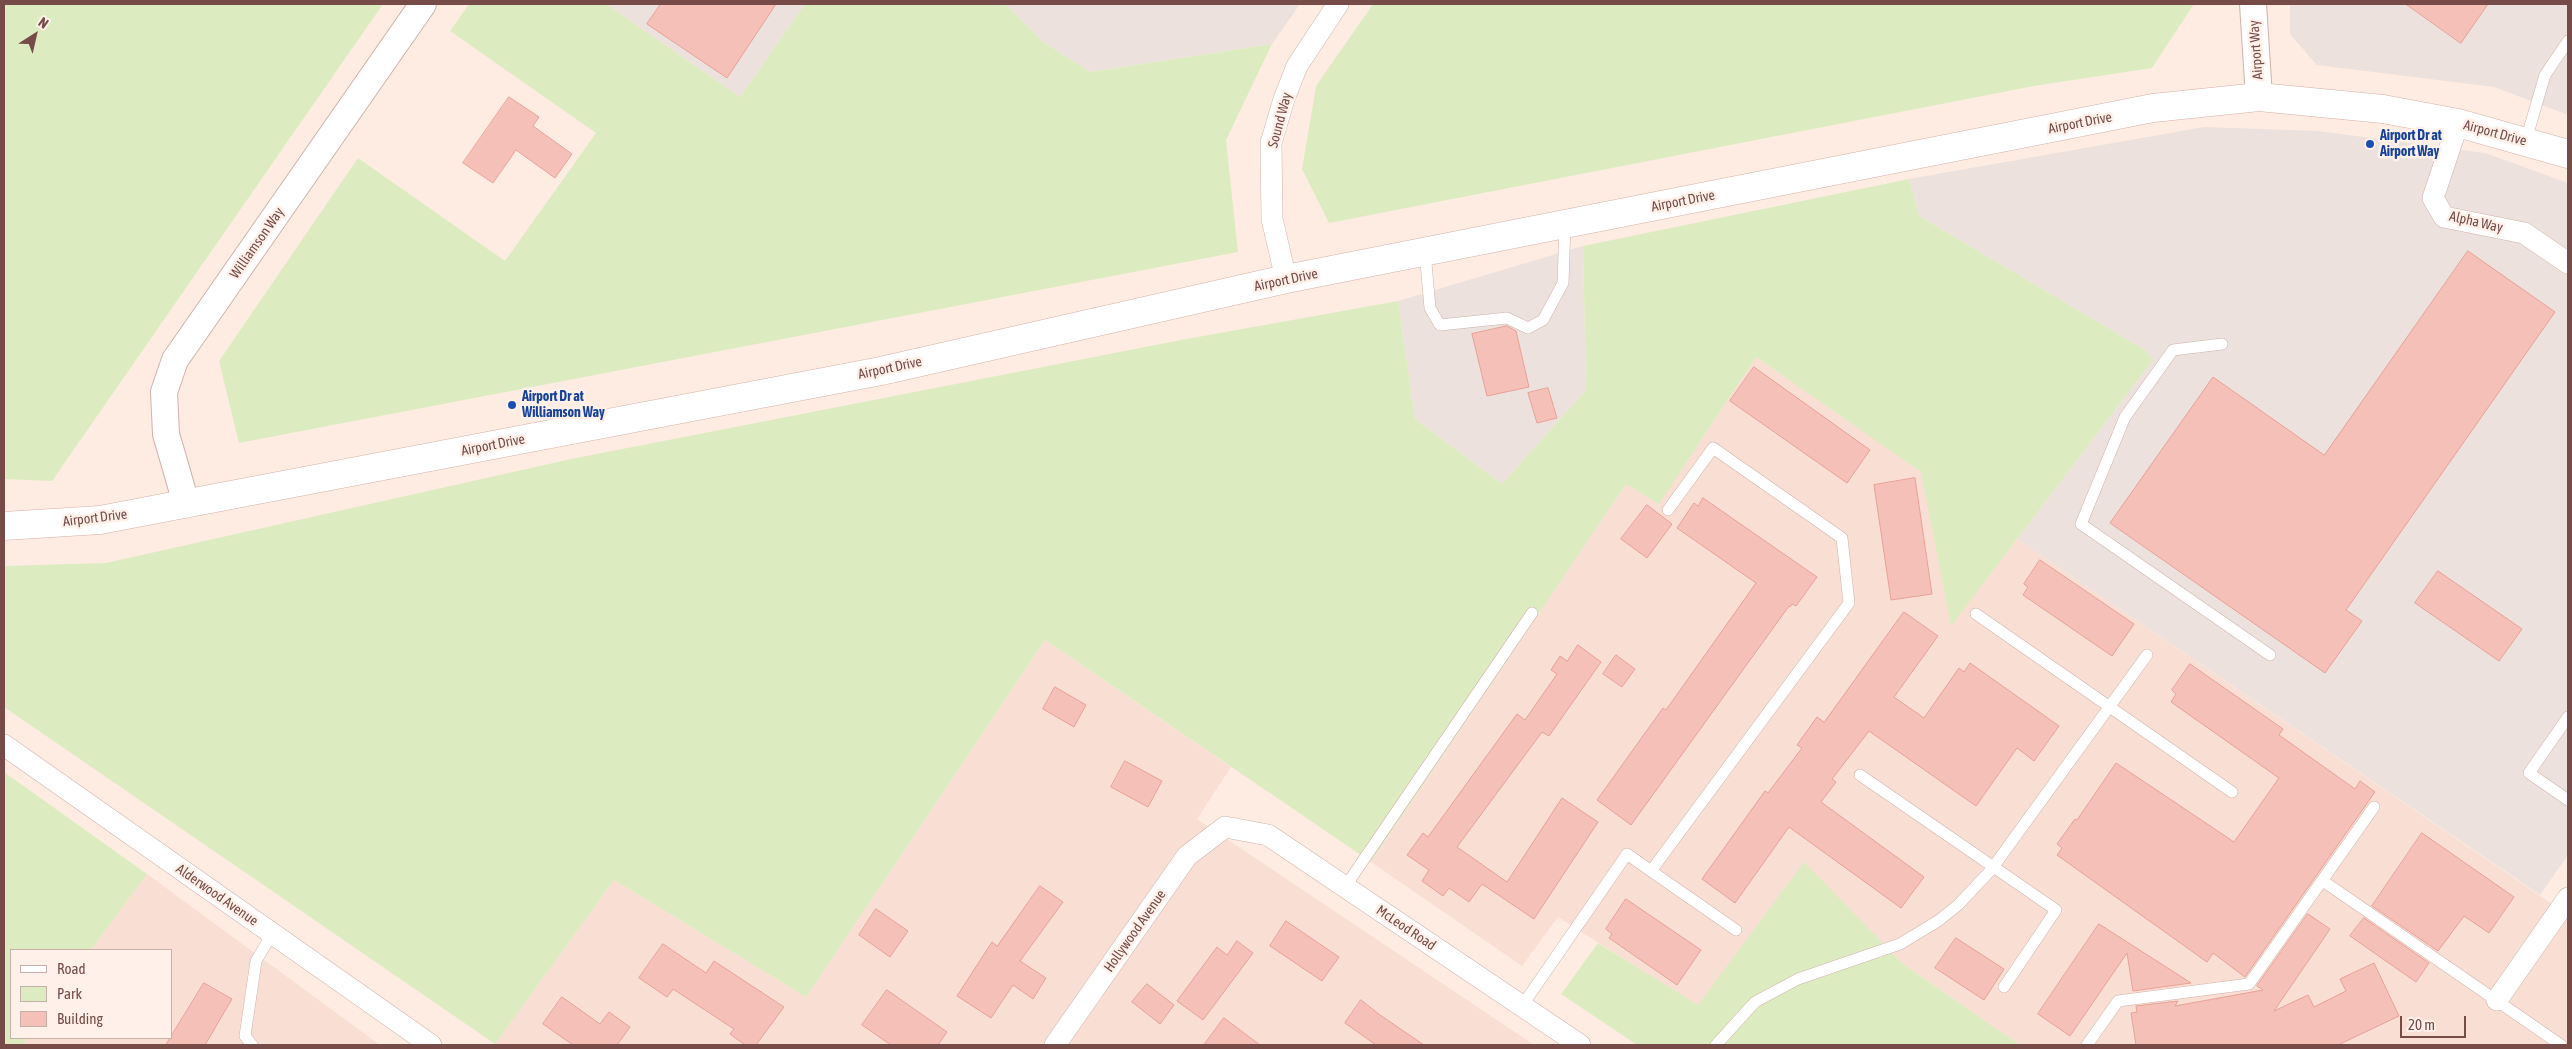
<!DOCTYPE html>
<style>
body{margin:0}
#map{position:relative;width:2572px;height:1049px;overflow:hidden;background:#feece2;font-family:"Asap Condensed",sans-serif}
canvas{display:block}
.frame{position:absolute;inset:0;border:5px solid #774b47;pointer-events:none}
.legend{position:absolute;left:10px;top:949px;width:162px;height:90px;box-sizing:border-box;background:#fff1ea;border:1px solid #c9afa9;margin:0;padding:6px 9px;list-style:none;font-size:15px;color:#774b47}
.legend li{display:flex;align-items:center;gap:10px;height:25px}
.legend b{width:25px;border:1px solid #c9afa9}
.north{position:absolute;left:10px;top:10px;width:50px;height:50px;-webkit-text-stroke:4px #fff1ea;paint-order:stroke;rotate:35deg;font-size:14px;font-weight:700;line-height:20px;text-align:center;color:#774b47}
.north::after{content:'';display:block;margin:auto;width:18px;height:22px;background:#774b47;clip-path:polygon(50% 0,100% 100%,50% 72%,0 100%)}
.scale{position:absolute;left:2400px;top:1016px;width:66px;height:22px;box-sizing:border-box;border:2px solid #774b47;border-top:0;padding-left:6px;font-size:15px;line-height:18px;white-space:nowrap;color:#774b47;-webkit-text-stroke:4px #fff1ea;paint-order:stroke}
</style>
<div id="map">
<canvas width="2572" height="1049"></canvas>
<div class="frame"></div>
<ul class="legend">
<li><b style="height:6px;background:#fff"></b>Road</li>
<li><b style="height:14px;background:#ddecc0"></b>Park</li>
<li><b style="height:14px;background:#f5c0b8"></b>Building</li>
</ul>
<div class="north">N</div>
<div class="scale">20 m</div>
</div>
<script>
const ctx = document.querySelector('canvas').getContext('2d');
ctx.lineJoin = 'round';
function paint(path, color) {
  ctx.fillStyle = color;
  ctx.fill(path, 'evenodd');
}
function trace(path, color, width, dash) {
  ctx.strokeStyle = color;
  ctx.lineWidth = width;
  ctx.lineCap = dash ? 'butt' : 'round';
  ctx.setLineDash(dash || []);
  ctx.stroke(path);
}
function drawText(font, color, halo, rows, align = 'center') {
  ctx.font = font + ' "Asap Condensed",sans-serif';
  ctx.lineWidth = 5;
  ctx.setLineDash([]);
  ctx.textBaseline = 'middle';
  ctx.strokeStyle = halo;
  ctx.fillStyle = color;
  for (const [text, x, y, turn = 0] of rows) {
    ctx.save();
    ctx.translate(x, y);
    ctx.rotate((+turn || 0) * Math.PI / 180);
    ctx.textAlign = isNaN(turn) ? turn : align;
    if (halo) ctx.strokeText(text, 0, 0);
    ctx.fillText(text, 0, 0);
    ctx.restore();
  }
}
paint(new Path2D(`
 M1756,357L1922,472L1951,625L2017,539L2568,915V1045H2020L1903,964L1804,863L1698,1006L1558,917L1522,966L1371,862L1626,484L1659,503Z
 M1045,640L1231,767L1197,819L1534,1045H494L614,880L806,997Z
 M147,874L380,1045H22L28,1038H171V950H91Z`), '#f8ded3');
paint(new Path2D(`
 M606,4H805L740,97Z
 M1005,4H1300L1272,44L1090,72L1043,42Z
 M2290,4H2568V115L2494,87L2317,65L2290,34Z
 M2204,127L2318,131L2485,153L2568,183V855L2540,895L2017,539L2153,360L2145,350L1919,216L1909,179Z
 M1583,246L1586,390L1502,484L1415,419L1398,301Z`), '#ece1dd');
paint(new Path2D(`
 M4,4H383L52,481L4,479Z
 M469,4H606L740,97L805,4H1005L1043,42L1090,72L1272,44L1226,140L1238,252L239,443L219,361L358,158L505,261L596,133L450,31Z
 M1373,4H2194L2152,68L2034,86L1329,223L1302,169L1316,86Z
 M1909,179L1919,216L2145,350L2153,360L1951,626L1921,472L1756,357L1659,504L1626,484L1371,862L1045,640L806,997L614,880L495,1044L4,707V566L106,563L571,459L1181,340L1398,301L1415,419L1502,484L1586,390L1583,246Z
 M4,772L147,874L91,950H11V1038H28L22,1045H4Z
 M1804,862L1903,964L2020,1045H1637L1561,994L1598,943L1698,1005Z`), '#ddecc0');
const building = new Path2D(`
 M661,4H776L727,78L647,24Z
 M2406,4H2488L2461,43Z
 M509,97L539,117L533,126L572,154L555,178L516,150L493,183L463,163Z
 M2468,251L2555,312L2346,610L2362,621L2325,673L2110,523L2213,377L2324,455Z
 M1507,326L1516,331L1529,387L1487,396L1472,334Z
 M1754,367L1870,450L1847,483L1730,401Z
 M1548,388L1557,418L1537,423L1528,393Z
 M1915,478L1932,594L1891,600L1874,485Z
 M1703,498L1817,577L1796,606L1792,604L1790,607L1789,606L1631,825L1597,800L1663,708L1666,710L1756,583L1677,528L1694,503L1698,506Z
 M1647,505L1672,524L1647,558L1621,539Z
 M2040,560L2134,624L2112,656L2023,595L2028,587L2024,584Z
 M2438,571L2522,629L2499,661L2415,603Z
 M1904,612L1938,636L1894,697L1924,718L1959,668L1964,672L1970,663L2059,726L2034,761L2017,748L1976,806L1869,731L1832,779L1836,782L1821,802L1924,877L1901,908L1789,827L1735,903L1702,879L1765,791L1768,793L1802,748L1797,745L1817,717L1824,722Z
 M1578,645L1601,662L1549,736L1542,732L1457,847L1507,882L1562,798L1598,822L1534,919L1482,884L1469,902L1449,888L1443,896L1422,881L1429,870L1407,855L1423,833L1428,837L1517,714L1525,720L1557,674L1551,670L1560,656L1567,661Z
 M1616,655L1635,669L1622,687L1603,674Z
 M2190,664L2283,729L2279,735L2355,789L2360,781L2375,792L2245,977L2213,953L2207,962L2057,855L2062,848L2057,844L2075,819L2077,820L2116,763L2234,842L2279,778L2171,702L2176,694L2172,690Z
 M1055,687L1086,705L1074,727L1043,709Z
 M1125,761L1162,781L1148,807L1111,787Z
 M2422,833L2514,897L2489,933L2464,916L2438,951L2372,906Z
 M1040,886L1063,902L1020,961L1046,978L1033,999L1013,985L991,1018L957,996L992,942L997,946Z
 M1626,899L1701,950L1677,985L1609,938L1612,934L1606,929Z
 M876,909L908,931L890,957L859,935Z
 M2308,914L2330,929L2274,1011L2308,995L2314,1007L2346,991L2340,979L2374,963L2399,1016L2338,1045H2136L2131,1013L2137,1012L2136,1006L2178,1001L2175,1006L2263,990L2257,986Z
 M2364,918L2429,963L2416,982L2350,936Z
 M1286,921L1339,957L1322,981L1270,946Z
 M2099,924L2191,983L2133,991L2127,953L2070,1036L2038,1014Z
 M1956,938L2004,969L1984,1000L1935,968Z
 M1237,941L1253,953L1203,1020L1177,1001L1217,947L1227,955Z
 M663,944L706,973L714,961L784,1007L756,1045H745L730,1034L734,1029L673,989L667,997L639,978Z
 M204,983L232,999L205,1045H166Z
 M1147,984L1174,1005L1160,1024L1132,1002Z
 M887,990L947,1032L938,1045H891L862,1025Z
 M562,997L600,1024L609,1012L630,1027L617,1045H573L543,1024Z
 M1361,1000L1380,1015L1424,1045H1376L1345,1023Z
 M1224,1018L1260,1045H1204Z`);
paint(building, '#f5c0b8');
trace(building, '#e9a197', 1);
const service = new Path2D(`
 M2526,140L2545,75L2568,41
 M1425,252L1430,308L1440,325L1507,318L1528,328L1543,320L1563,283L1565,224
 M2222,344L2173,350L2125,417L2081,524L2270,655
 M1976,614L2232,792
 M2568,717L2529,773L2568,800
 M1860,775L2056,910L2004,987
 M1651,871L1736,930
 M2323,881L2561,1045
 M1345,887L1532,613
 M1522,1006L1627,854L1651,871L1849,603L1842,538L1713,448L1668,510
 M252,1045L245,1036L256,961L272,934
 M1716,1045L1755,1002L1798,979L1900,944L1938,921L1958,905L1991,870L2147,655
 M2087,1045L2118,1001L2249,984L2374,807`);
const minor = new Path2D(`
 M2458,123L2433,198L2444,217L2524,233L2568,263
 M1286,279L1272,219L1271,143L1284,99L1297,66L1338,4
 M4,745L431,1045
 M2497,1000L2568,898
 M1055,1045L1187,856L1225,827L1268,835L1580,1045`);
const tertiary = new Path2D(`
 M2253,4L2259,97
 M186,503L166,434L164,392L175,360L423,4`);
const secondary = new Path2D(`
 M4,526L100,520L881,371L1286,279L2153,108L2259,97L2383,109L2458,123L2568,154`);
trace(service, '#d2b2ab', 12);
trace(minor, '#d2b2ab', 22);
trace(tertiary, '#d2b2ab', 28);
trace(secondary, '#d5b0a8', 29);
trace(service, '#fff', 11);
trace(minor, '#fff', 21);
trace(tertiary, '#fff', 26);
trace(secondary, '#fff', 28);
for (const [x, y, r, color] of [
 [2370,144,5,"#1a4fb4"],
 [512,405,5,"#1a4fb4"]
]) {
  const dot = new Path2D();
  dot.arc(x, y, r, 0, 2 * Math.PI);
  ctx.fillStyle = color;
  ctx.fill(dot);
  trace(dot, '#fff1ea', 2);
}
drawText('14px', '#774b47', '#fff1ea', [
 ["Airport Way",2256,50,-94],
 ["Sound Way",1280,120,-75],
 ["Airport Drive",2080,123,-11],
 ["Airport Drive",2495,133,15],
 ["Airport Drive",1683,201,-11],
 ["Alpha Way",2476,222,13],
 ["Williamson Way",257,243,-55],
 ["Airport Drive",1286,280,-12],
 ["Airport Drive",890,368,-12],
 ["Airport Drive",493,445,-11],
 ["Airport Drive",95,518,-7],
 ["Alderwood Avenue",217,895,35],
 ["McLeod Road",1406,928,34],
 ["Hollywood Avenue",1135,931,-55]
]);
drawText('bold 14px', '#164399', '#fff1ea', [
 ["Airport Dr at",2380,136],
 ["Airport Way",2380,152],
 ["Airport Dr at",522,397],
 ["Williamson Way",522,413]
], 'left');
</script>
